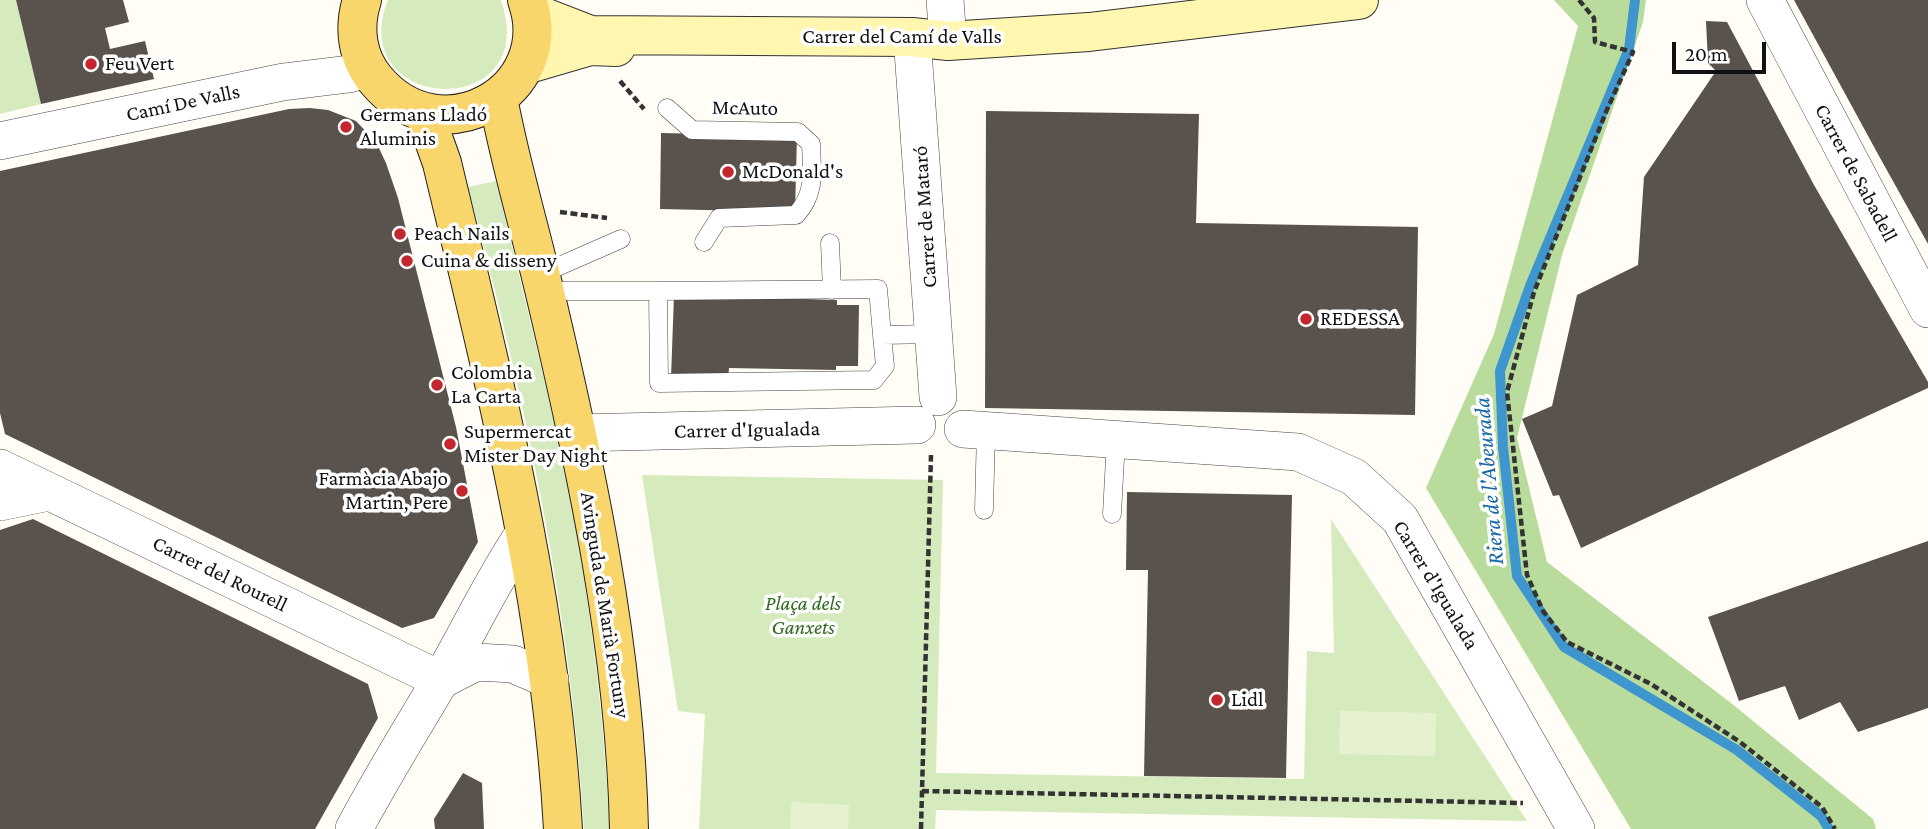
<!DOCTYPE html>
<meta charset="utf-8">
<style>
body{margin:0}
#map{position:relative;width:1928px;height:829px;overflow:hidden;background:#fffdf5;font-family:"Crimson Pro",serif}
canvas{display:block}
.scale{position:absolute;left:1672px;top:42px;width:94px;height:32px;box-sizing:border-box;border:4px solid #111;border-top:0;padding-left:9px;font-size:21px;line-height:24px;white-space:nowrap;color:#111;-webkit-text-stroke:5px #fff;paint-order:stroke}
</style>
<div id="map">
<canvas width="1928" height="829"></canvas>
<div class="scale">20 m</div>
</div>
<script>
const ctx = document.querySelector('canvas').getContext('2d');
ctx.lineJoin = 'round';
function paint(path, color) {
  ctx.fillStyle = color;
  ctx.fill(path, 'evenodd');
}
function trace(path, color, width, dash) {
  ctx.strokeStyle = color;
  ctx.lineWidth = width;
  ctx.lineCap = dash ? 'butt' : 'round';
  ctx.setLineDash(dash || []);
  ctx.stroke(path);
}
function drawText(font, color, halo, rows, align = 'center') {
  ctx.font = font + ' "Crimson Pro",serif';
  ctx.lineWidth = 7;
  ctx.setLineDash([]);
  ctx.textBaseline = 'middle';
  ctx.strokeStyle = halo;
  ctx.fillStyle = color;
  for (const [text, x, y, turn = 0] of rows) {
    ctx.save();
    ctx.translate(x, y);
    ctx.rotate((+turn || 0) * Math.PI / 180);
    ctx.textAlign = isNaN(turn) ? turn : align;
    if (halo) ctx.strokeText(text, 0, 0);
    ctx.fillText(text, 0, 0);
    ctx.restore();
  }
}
paint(new Path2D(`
 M0,0H16L41,104L0,114Z
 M388,0H501C543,124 343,113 388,0Z
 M496,181C523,292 551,401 573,513C592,617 604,723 610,829H584C571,611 525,398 468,187Z
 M642,475L943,480L936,773L1304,779L1307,651L1334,653L1331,519L1527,821L936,810L935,829H699L705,714L678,711Z`), '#d5ebbd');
paint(new Path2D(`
 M1554,0H1646L1643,22L1562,255L1517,438L1547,562L1731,703L1873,819L1876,829H1631L1426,488L1494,334L1578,26Z`), '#b9dc9c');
paint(new Path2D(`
 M1340,711L1436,713L1435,756L1339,754Z
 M791,802L849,805L848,829H790Z`), '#e6f2cf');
trace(new Path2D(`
 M1635,0L1629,49L1530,286L1500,371L1503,447L1517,576L1564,647L1737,750L1821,816L1829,829`), '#3f96cf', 10);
paint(new Path2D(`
 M16,0H123L129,22L105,28L110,49L145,41L154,79L41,104Z
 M1794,0H1928V244L1879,156Z
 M1706,21L1727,22L1814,185L1928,382V388L1581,548L1559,495L1553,496L1522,419L1552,406L1577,295L1638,265L1644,177L1716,71L1708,63Z
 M310,108L328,110L356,121L376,142L386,163L398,198L456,427L478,542L434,618L402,628L5,434L0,413V171L289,109Z
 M986,111L1199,114L1196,223L1418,227L1415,415L985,408Z
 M661,133L797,136L795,212L660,209Z
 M674,295L837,300V305H859L858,366H836V370L729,368L728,380L671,378Z
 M1127,492L1292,495L1286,778L1144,776L1148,570H1126Z
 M33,519L368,684L378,718L315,829H0V530Z
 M1928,541V708L1858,732L1840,702L1799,720L1785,686L1739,701L1708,617Z
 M463,773L482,783L484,829H435L434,819Z`), '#5a524d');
const service = new Path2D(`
 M667,108L692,130L798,132L811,144C812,172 816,193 796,215L719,218L704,242
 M830,243L832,290
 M541,274L621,239
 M545,291H658L659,383L874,380L885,366L882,335L934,334
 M658,291L878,289L882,335
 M984,510L986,430
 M1112,514L1116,439`);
const minor = new Path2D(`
 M945,0L948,41
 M1765,0L1928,309
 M912,37L938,397
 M0,141L283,82L349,74L366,68
 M963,429L1298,452L1354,477L1400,519L1576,829
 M577,433L917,425
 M0,468L441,680
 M0,502L49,492
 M441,680L476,662L513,664L550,680
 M354,829C381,778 411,730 440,681C469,631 493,579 525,532`);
const secondary = new Path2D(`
 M531,12L590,35L912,37L948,41L1089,32L1359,0
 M525,65L590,46L616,47`);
const primary = new Path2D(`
 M362,0C353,28 357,58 376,80C441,158 559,91 527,0
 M498,98C510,163 529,225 544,289C586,466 625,647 629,829
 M425,115L442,163C495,385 550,599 563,829`);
trace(service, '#444', 19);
trace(minor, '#444', 38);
trace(secondary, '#333', 40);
trace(primary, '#222', 40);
trace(new Path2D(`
 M1579,0L1594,18L1595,42L1633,52L1606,112L1534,292L1507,392L1527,575L1543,611L1567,642L1651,684L1740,742L1822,807L1835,829
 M620,81L644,109
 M560,212L607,218
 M922,791L1523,803
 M921,829L931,455`), '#333', 4.5, [7, 3.5]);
trace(service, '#fff', 18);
trace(minor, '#fff', 37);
trace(secondary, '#fff6b0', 38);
trace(primary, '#f9d66b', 38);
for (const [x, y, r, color] of [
 [91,64,7,"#c4262e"],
 [346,127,7,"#c4262e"],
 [728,172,7,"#c4262e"],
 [400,234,7,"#c4262e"],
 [407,261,7,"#c4262e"],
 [1306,319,7,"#c4262e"],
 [437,385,7,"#c4262e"],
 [450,444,7,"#c4262e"],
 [462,491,7,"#c4262e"],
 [1217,700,7,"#c4262e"]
]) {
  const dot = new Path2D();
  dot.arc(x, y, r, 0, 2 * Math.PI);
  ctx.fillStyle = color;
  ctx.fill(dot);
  trace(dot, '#fff', 2.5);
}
drawText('21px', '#111', '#fff', [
 ["Carrer del Camí de Valls",902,37],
 ["Camí De Valls",183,103,-12],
 ["McAuto",745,108,1],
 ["Carrer de Sabadell",1856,173,62],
 ["Carrer de Mataró",925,217,-94],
 ["Carrer d'Igualada",747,430,-1],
 ["Carrer del Rourell",220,574,26],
 ["Carrer d'Igualada",1436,585,59],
 ["Avinguda de Marià Fortuny",605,605,81]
]);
drawText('21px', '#111', '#fff', [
 ["Feu Vert",105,64],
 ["Germans Lladó",360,115],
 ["Aluminis",360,139],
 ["McDonald's",742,172],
 ["Peach Nails",414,234],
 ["Cuina & disseny",421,261],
 ["REDESSA",1320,319],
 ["Colombia",451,373],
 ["La Carta",451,397],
 ["Supermercat",464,432],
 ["Mister Day Night",464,456],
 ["Farmàcia Abajo",448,479,"right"],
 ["Martin, Pere",448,503,"right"],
 ["Lidl",1231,700]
], 'left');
drawText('italic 21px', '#2f6b1f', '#fff', [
 ["Plaça dels",803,604],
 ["Ganxets",803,628]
]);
drawText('italic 23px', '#1768a6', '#fff', [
 ["Riera de l'Abeurada",1489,481,-95]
]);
</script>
